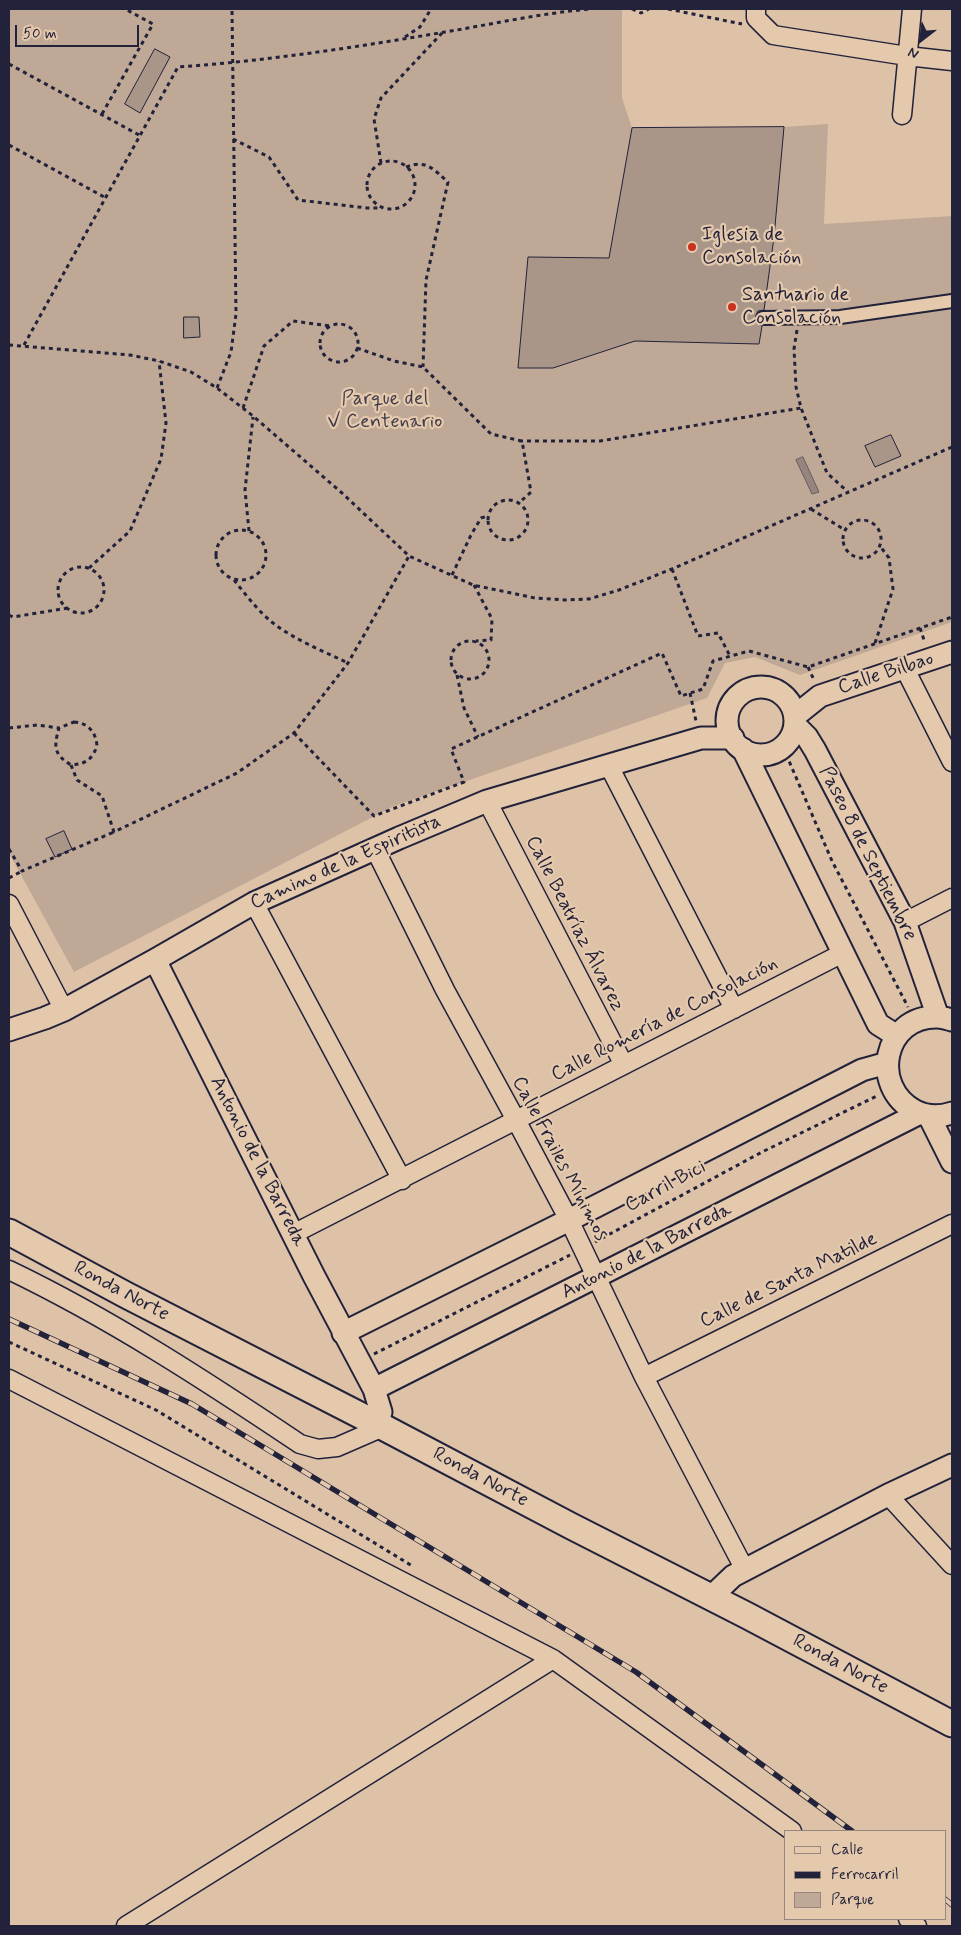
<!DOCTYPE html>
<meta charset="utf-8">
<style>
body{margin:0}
#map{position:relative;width:961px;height:1935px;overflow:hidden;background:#ddc2a7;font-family:Mynerve,sans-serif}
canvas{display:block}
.frame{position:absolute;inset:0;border:10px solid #22223b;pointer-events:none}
.legend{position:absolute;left:784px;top:1830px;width:162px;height:90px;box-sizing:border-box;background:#e5c9ac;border:1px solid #97867f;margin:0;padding:6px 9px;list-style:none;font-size:15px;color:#22223b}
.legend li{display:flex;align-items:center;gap:10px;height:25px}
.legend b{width:25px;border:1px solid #97867f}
.north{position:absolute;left:896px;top:15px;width:50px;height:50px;-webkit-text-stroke:4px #e5c9ac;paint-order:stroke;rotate:210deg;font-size:14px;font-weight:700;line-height:20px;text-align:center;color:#22223b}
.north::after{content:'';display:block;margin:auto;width:18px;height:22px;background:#22223b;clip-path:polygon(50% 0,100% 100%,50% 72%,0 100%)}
.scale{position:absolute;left:15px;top:25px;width:124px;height:22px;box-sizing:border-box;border:2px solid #22223b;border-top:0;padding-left:6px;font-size:15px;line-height:18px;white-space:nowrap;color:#22223b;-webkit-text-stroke:4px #e5c9ac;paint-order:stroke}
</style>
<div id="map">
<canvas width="961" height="1935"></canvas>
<div class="frame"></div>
<ul class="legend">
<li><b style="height:6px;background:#e5c9ac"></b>Calle</li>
<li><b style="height:6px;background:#22223b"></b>Ferrocarril</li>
<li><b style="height:14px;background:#bfa896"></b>Parque</li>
</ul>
<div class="north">N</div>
<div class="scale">50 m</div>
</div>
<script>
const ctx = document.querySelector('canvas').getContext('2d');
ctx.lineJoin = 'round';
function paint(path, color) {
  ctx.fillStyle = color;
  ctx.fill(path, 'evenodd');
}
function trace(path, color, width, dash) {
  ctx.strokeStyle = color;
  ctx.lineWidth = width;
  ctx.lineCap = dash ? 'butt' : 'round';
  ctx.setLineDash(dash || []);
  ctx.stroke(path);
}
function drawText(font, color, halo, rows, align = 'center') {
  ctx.font = font + ' Mynerve,sans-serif';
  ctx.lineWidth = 4.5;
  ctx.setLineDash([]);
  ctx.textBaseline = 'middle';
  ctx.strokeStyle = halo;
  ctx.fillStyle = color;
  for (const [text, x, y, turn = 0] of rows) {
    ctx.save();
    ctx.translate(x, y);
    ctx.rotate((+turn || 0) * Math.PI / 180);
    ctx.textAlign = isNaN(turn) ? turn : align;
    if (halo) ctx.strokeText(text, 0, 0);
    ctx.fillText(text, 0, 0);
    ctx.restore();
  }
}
paint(new Path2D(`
 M9,9H622V98L632,128L784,127L828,124L824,224L952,216V622L800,675L755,657L725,663L707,698L394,806L74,972L9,853Z`), '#bfa896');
const water = new Path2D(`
 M803,457L819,492L812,494L796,460Z`);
paint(water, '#95857e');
trace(water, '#675d63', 1);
const building = new Path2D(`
 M155,49L170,57L140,113L125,104Z
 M784,127L774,237L764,310L758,311L755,318L756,323L762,326L759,344L635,341L553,368H518L528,257L609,258L632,128Z
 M184,317H199L200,337L184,338Z
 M891,435L901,456L875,467L865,446Z
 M64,831L72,849L55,857L46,839Z`);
paint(building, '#a99689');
trace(building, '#22223b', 1);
const pedestrian = new Path2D(`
 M763,318L840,317L952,301`);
const minor = new Path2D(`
 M756,9V18L773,35L907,56L952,61
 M902,115L912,9
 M905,669L952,762
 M609,766L734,1009
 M487,801L624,1065
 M375,849L445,990L516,1120L569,1220L644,1377L745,1570
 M254,903L402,1180
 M9,904L64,1010
 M905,922L952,898
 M293,1234L843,953
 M9,1270C111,1319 206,1381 300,1444L318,1449L337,1447L383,1427
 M644,1377L952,1224
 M9,1379L553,1659L792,1831
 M888,1495L952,1565
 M908,1919L917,1926
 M126,1926L553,1659`);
const tertiary = new Path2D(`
 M727 721a34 34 0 1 1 68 0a34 34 0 1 1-68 0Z
 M795,716L820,696L952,652
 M795,725L807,737L815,750L905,922L938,1017
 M743,749L878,1024L897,1036
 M155,960L314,1276L374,1389L381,1412L378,1424
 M952,1020C948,1019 942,1017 937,1017C884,1016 869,1086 915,1111C927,1117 940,1117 952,1113
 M9,1030L45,1018L64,1010L155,960L254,903L399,838L487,801L701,738H733
 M929,1116L952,1162
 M343,1333L569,1220L862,1070L887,1063
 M374,1389L920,1113
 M711,1597L733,1576L888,1495L952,1465`);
const secondary = new Path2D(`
 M9,1232L126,1295L383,1427L571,1526L746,1615L952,1724`);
trace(pedestrian, '#22223b', 16);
trace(minor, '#22223b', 21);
trace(tertiary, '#22223b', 25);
trace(secondary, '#22223b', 29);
trace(new Path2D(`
 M632,9L641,13L649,9
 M668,9L742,24
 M405,37L420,27L431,9
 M9,64L139,135
 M102,114L153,24L125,9
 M233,139L269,157L298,200L367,208H382
 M9,145L106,198
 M367 185a24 24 0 1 1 48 0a24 24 0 1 1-48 0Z
 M381,163L374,119L381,98L442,33
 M406,167C427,159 434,170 448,182L426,280L423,367
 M320 343a19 19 0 1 1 38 0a19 19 0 1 1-38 0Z
 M797,330L794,349L796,387L801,408L827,473L848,492
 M9,345L130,355L159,361L191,372L217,388L253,416L342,493L409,556L473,585L535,598L565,600L589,599L619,590L672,569L952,447
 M24,345L178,67C267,61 357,47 445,32C493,24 542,13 591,9
 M357,348L394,361L423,367L491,434L522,441L531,492L519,503
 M217,388L231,352L236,314L232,9
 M243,408L264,346L293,321L330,326
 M519,441H600L801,408
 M488 520a20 20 0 1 1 40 0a20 20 0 1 1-40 0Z
 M811,509L845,530
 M843 539a19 19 0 1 1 38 0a19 19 0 1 1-38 0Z
 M216 555a25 25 0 1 1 50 0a25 25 0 1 1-50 0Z
 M249,531L245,490L253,417
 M58 590a23 23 0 1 1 46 0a23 23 0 1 1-46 0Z
 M89,568L130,531L161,459L166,423L159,361
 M672,569L698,636L718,633L730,656
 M452,575L471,535L481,518L488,516
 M234,580C246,595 258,611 273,623C295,640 323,651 348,663
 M474,585L492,619L491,640L476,641
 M9,615L13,617L68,608
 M920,628L925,643
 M451 660a19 19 0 1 1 38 0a19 19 0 1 1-38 0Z
 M875,643L893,589L889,558L880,546
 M808,667L814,680
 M457,675L464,708L478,737
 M690,693L696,721
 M74,722C88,723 96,732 97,746C92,760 85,764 71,765C53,754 54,746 59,728Z
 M9,728L37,725L59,728
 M294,733L374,816L464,782L451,749L662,653L681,696L703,689L713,661L749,651L808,667L952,617
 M783,747L832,861L908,1007
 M71,765L77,780L102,796L114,832L237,773L294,733L348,663L409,556
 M9,849L22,871L114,832
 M9,878L22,871
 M595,1242L762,1152L877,1096L878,1098
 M9,1342L156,1410L414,1567
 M374,1354L570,1255`), '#22223b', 3, [4, 4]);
trace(pedestrian, '#e5c9ac', 12);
trace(minor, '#e5c9ac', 18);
trace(tertiary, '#e5c9ac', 21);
trace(secondary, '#e5c9ac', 25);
const rail = new Path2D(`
 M9,1319L192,1404L636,1672L852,1831
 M945,1899L952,1905`);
trace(rail, '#22223b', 5.5);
trace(rail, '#e5c9ac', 4, [11]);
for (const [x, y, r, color] of [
 [692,247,5,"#c8321e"],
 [732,307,5,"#c8321e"]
]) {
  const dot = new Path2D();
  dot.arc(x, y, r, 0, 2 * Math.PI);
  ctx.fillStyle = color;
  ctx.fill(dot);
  trace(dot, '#e5c9ac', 2);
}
drawText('20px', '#22223b', '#e5c9ac', [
 ["Iglesia de",702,236],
 ["Consolación",702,259],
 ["Santuario de",742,296],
 ["Consolación",742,319]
], 'left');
drawText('20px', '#413d4d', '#e5c9ac', [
 ["Parque del",385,400],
 ["V Centenario",385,423]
]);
drawText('20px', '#22223b', '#e5c9ac', [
 ["Calle Bilbao",886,674,-18],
 ["Paseo 8 de Septiembre",867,854,63],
 ["Camino de la Espiritista",346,863,-24],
 ["Calle Beatríaz Álvarez",574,924,63],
 ["Calle Romería de Consolación",665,1020,-27],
 ["Calle Frailes Mínimos",559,1159,62],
 ["Antonio de la Barreda",257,1162,63],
 ["Carril Bici",666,1187,-28],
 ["Antonio de la Barreda",647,1252,-27],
 ["Calle de Santa Matilde",789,1281,-26],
 ["Ronda Norte",121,1292,28],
 ["Ronda Norte",480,1478,28],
 ["Ronda Norte",840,1665,28]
]);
</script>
